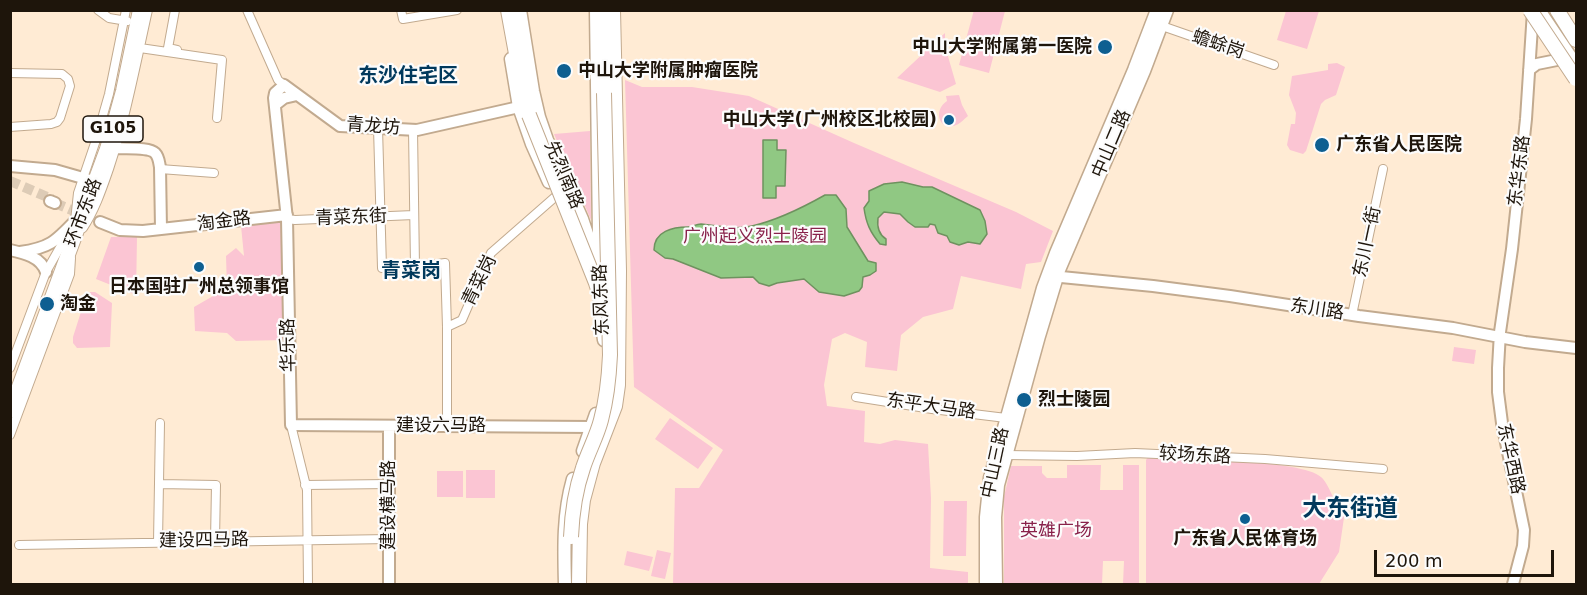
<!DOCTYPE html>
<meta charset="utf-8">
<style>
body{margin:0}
#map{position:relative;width:1587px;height:595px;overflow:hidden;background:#ffebd4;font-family:"DejaVu Sans",sans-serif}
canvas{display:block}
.frame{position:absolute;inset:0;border:12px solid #1e150b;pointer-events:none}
.scale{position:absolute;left:1374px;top:550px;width:180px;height:27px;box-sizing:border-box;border:3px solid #1e150b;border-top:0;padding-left:8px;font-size:18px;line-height:21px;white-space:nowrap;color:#1e150b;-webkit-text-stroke:4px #fcfcfc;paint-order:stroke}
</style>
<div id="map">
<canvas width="1587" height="595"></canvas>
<div class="frame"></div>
<div class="scale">200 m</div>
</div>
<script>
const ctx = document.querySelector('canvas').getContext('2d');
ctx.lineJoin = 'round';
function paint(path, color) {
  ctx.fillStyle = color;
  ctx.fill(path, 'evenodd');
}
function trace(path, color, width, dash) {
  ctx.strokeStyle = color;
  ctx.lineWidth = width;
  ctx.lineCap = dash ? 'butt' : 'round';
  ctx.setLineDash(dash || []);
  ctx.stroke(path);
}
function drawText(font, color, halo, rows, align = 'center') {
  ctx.font = font + ' "DejaVu Sans","Noto Sans SC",sans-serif';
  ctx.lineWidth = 4.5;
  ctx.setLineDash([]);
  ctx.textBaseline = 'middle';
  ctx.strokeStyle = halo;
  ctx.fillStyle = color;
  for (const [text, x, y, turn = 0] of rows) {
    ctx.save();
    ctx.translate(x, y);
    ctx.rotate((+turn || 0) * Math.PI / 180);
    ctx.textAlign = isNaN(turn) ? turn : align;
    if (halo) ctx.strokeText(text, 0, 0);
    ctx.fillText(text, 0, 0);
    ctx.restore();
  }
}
paint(new Path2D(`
 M974,10L1005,11L989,73L959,65Z
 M1286,11H1319L1307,49L1277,40Z
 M945,33V46L956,84L940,92L897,78Z
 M1337,63L1345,67L1336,95L1325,100L1321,104L1306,151L1303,154L1290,150L1287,145L1291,124H1295L1296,113L1289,95L1292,76L1328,70V64Z
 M625,80L642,87H692L749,96L854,143L1016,212L1053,231L1041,262L1026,264L1021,289L961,276L953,309L923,317L901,335L897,371L865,367L867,342L845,333L832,339L824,385L827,406L865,411L864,442L880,444L895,440L928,444L931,498L930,568L968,572V584H673L675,488H699L723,450L634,387Z
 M959,95L962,105L968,116C964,119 960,124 956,125C940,132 932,111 947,101L946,96Z
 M590,131L591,220L554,134Z
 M283,222L285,340L236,341L227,333L195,331L194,307L227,288L226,256L236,248L244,256L241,226Z
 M111,237H137L136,295L96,279Z
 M90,292H95L112,303L110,347L77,348L73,343V337L86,296Z
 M1454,347L1476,350L1474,364L1452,361Z
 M670,418L713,448L698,469L655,439Z
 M1149,456C1179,458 1303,460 1321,477C1326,481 1330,491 1333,497H1347L1339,552L1319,584H1146V460Z
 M1067,465H1101L1100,490H1123V465H1139V584H1123L1124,561H1103L1102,584H1004V497L1011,466H1042V473L1047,478H1067Z
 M466,470H495V498H466Z
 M437,471H463V497H437Z
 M944,501H967L966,556H943Z
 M657,550L671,553L665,579L651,576Z
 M627,551L653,557L649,571L624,565Z`), '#fbc5d3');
const water = new Path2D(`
 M763,140H777V150H786L785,186H776V198H763Z
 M902,182L923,187H932L980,210L985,221L987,234L980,244L968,242L959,245L950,242L947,236L938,233L935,225L930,224L928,227H915L908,222L900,214L884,212L878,218C877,226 878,234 886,239V245L880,244C870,232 866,223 864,208L869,201V191L884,184Z
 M825,195H836L846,209L847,227L868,261L876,263V271L870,275L863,277L862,287L859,291L844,296L819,292L804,279L777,283L769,286L759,283L753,277L721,278L673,259L665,258L654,250C654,231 673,227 688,227C692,227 696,224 701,224C718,226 735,230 752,226C778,220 802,208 825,195Z`);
paint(water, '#90c883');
trace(water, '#6e925f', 1.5);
trace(new Path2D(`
 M10,181L52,199
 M55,203L100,222`), '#ddcbb6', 10, [10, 5]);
const street = new Path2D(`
 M98,10L109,18L127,21
 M175,10L168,48L177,50
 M247,10L278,80L284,85
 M401,10L403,19L457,10
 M1162,26L1274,65
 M140,48L222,60L217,118
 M10,73L62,74L68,79L70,86L60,118L57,122L51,124L10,127
 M378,128L382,268L415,267L445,263L447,327V419
 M413,129L415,267
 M160,169L214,173
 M287,219L295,220L414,215
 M83,228C95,210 102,189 109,169C126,117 136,64 148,10
 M1352,315L1383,169
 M447,327L462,320L491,253L555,197
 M10,368L46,272L75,221L78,193L95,143L109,94L126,10
 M856,397L932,409L1006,418
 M291,425L307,490L308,584
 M10,435L70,274L71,258
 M1006,455L1077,456L1135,453L1265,459L1383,469
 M159,484L216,485L215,541
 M305,485L389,484
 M158,542L160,423
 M19,545L389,539`);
const secondary = new Path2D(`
 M1529,70L1537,64L1557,60
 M275,105L284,98L297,95
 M519,107L417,130L340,126L284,85L275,93L274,98L287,219L291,425L592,427L597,426
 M116,148C126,149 149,147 155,153C159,157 159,163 160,167L161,229
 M10,166L55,170L90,180
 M50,201L55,203
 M100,222L120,230L143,231L287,215
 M10,250C24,253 41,257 46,272
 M20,252C49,248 55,242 75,221
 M1051,276L1153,286L1230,296L1359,316L1453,328L1525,342L1576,348
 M389,584V426
 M1513,584L1523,546L1524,530L1502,423L1498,392V368L1500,332L1512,249L1526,119L1533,11`);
const primary = new Path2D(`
 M520,10L533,91L539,117L547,140L582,219L597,264
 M596,10L600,311L604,340
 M1539,10L1576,65
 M511,59L519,107L532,144L549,182
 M583,451L596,414
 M565,584C564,548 563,514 573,479
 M986,584V517L990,478L1043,288L1056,253L1134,70L1157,10
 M996,584L995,517L998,485L1039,336L1059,270L1144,71L1167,10`);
const highway = new Path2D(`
 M508,10L523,92L529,115
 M603,10L604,93
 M1557,10L1576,40
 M10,411L107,149L123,91L140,10
 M579,584L580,524L583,500L593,463L615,406L618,385L619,271L613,10`);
trace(street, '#c2aa8f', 10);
trace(secondary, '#c2aa8f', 14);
trace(primary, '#c2aa8f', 15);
trace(highway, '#c2aa8f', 16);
trace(street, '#fff', 8);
trace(secondary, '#fff', 10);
trace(primary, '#fff', 12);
trace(highway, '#fff', 14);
const highwayBridge = new Path2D(`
 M1530,10L1576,79
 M529,115L596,283L604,308
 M571,537C572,513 575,491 583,468C588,452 597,436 601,420C607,398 609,377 610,355L604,93`);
trace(highwayBridge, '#c2aa8f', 16, []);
trace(highwayBridge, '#fff', 14);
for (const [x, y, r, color] of [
 [1105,47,8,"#0e5f91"],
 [564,71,8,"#0e5f91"],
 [949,120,6,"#0e5f91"],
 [1322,145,8,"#0e5f91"],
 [199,267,6,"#0e5f91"],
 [47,304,8,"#0e5f91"],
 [1024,400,8,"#0e5f91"],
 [1245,519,6,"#0e5f91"]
]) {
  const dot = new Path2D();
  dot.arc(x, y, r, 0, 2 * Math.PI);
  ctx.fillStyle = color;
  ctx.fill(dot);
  trace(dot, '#fcfcfc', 2);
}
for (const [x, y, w] of [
 [113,129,60]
]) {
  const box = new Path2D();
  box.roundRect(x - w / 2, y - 13, w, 26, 4.5);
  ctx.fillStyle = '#fcfcfc';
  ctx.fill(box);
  trace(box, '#1e150b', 1.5);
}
drawText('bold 16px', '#1e150b', null, [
 ["G105",113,129]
]);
drawText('18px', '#1e150b', '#fcfcfc', [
 ["蟾蜍岗",1218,45,19],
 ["青龙坊",373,127,4],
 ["中山二路",1112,144,-67],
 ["东华东路",1520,171,-83],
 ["先烈南路",563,175,67],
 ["环市东路",84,213,-69],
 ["青菜东街",351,218,-2],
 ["淘金路",224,222,-7],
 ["东川一街",1368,242,-78],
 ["青菜岗",480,281,-64],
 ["东风东路",602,300,-92],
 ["东川路",1317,310,9],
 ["华乐路",289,345,-91],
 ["东平大马路",931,407,8],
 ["建设六马路",441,426],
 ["较场东路",1195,456,3],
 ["东华西路",1510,459,78],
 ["中山三路",996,463,-78],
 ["建设横马路",389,505,-90],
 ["建设四马路",204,541,-1]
]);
drawText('bold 18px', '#1e150b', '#fcfcfc', [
 ["中山大学附属第一医院",1092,47,"right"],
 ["中山大学附属肿瘤医院",578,71],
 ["中山大学(广州校区北校园)",937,120,"right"],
 ["广东省人民医院",1336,145],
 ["日本国驻广州总领事馆",199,287,"center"],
 ["淘金",60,304],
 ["烈士陵园",1038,400],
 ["广东省人民体育场",1245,539,"center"]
], 'left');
drawText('18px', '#89224b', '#fcfcfc', [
 ["广州起义烈士陵园",755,237],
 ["英雄广场",1056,531]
]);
drawText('bold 20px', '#01395c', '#fcfcfc', [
 ["东沙住宅区",408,77],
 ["青菜岗",411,272]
]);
drawText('bold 24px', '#01395c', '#fcfcfc', [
 ["大东街道",1350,510]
]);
</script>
